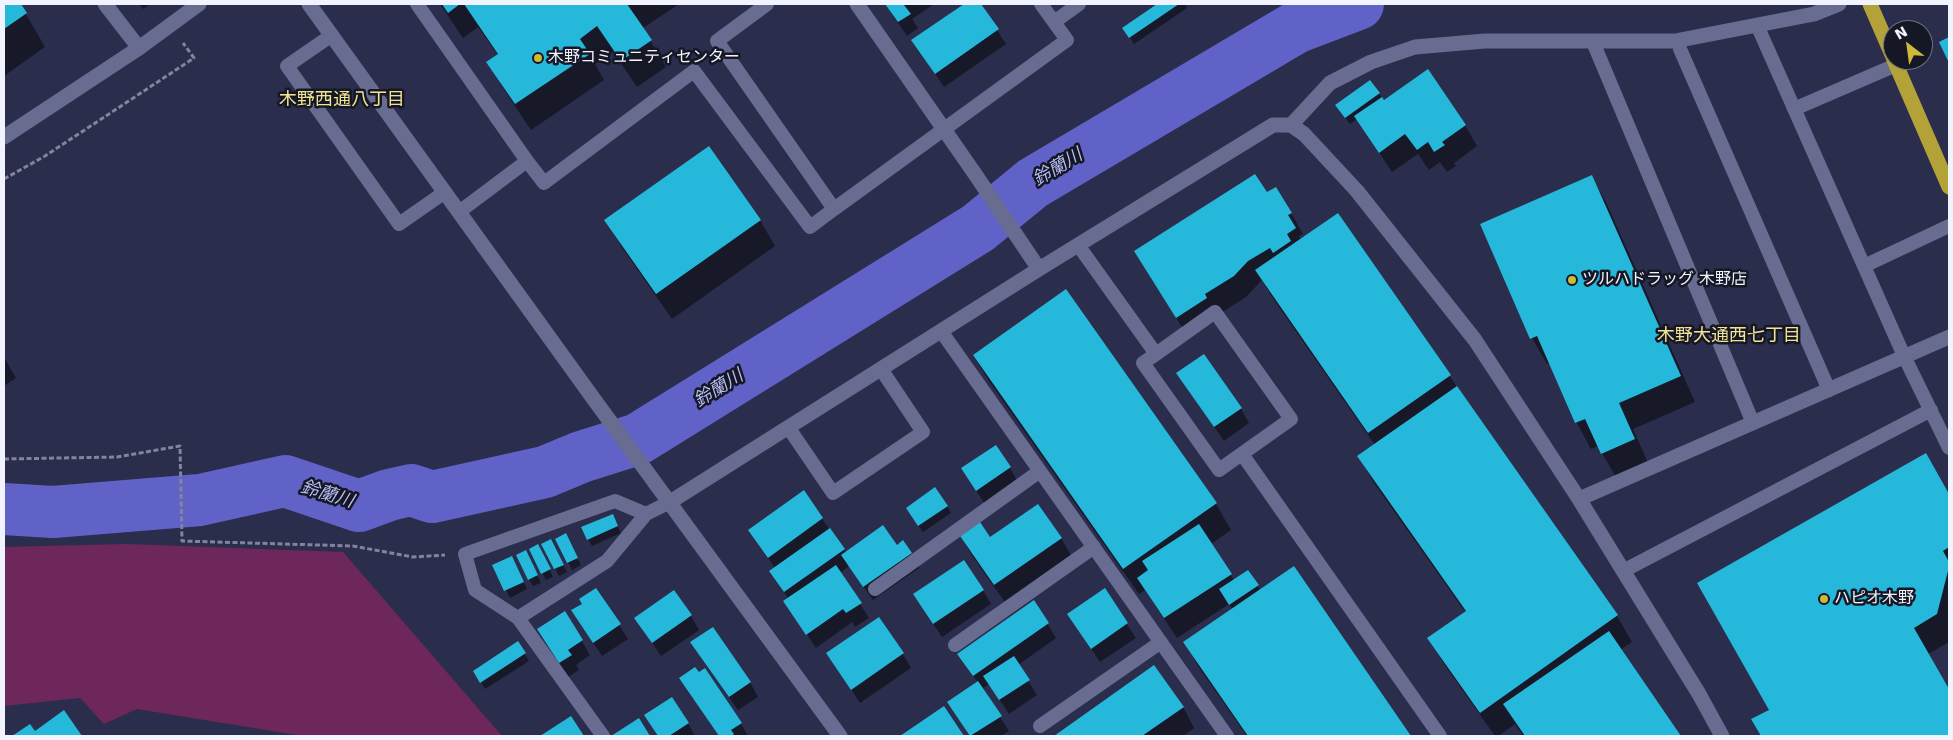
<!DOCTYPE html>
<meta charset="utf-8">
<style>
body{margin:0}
#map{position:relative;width:1953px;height:740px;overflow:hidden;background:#2b2d4c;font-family:"DejaVu Sans",sans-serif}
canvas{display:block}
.frame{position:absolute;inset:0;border:5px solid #f1f3ff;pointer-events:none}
.north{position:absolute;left:1883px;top:20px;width:50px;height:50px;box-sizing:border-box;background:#151725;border:1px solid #6d6f7c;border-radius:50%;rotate:330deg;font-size:14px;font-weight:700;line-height:20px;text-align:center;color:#f1f3ff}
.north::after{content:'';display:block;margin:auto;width:18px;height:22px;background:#ceb938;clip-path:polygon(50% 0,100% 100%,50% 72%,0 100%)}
</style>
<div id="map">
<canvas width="1953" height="740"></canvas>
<div class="frame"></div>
<div class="north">N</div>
</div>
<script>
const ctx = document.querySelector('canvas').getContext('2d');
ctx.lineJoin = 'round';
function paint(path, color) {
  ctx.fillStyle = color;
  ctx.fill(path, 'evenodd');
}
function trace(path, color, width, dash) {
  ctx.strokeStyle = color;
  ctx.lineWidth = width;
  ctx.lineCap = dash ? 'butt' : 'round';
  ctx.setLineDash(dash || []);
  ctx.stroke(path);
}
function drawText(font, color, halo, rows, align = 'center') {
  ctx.font = font + ' "DejaVu Sans","Noto Sans JP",sans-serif';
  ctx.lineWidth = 5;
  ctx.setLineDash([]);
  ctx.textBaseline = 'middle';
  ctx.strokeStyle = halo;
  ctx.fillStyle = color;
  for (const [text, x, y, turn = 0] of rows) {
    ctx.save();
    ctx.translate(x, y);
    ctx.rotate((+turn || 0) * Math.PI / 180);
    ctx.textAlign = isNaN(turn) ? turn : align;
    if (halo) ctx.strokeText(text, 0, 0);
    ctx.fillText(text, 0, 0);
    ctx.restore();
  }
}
paint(new Path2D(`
 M126,544L343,552L502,736H303L137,709L104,724L80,698L4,706V547Z`), '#6e275b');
paint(new Path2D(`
 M4,4H20L45,47L4,76Z
 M139,4H151L143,9Z
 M440,4H679L643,28L666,67L637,87L613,52L595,64L604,80L531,130L503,88L488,62L498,55L478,27L463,38Z
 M885,4H934L912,19L918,28L907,36Z
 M966,4H980L1006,44L944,87L913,40Z
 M1159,4H1185L1187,8L1134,44L1124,28Z
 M1379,93L1384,101L1465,125L1477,146L1454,163L1456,166L1447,172L1440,162L1429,170L1418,154L1392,172L1357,119L1350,124L1341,112Z
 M1591,176L1606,202L1695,402L1633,429L1649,465L1617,479L1598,446L1591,449L1577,423L1550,363L1547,364L1532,338L1481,225Z
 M1267,194L1291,213L1303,234L1299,236L1301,240L1337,215L1617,616L1632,642L1620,650L1679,736H1523L1515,724L1498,736H1495L1444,664L1429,638L1466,613L1374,483L1359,457L1375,445L1272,297L1262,280L1246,297L1216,316L1218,319L1189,338L1147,272Z
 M606,220H760L775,246L672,319L621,246Z
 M1066,291L1216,504L1231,530L1211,544L1234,580L1248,571L1261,591L1294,568L1410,736H1247L1200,669L1185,643L1233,610L1229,604L1177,638L1145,590L1139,594L989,381L974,356Z
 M4,357L16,378L4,386Z
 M1186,387L1241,409L1249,423L1224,441Z
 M1926,455L1949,496V642L1928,654L1949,691V736H1762L1753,720L1771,710Z
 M1010,468L1018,482L985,504L971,483Z
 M803,492L846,553L897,547L911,553L919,568L873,600L849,566L840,573L869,618L855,627L852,622L816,648L785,602L789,599L779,585L775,568L750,531Z
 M947,506L951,513L923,532L911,515Z
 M612,515L621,533L592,546L588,539Z
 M961,537L990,539L1061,538L1073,559L1007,605L973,557Z
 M557,540L569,542L581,565L572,570Z
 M543,544L554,547L567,572L559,576Z
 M530,549L541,552L553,577L546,580Z
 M529,559L541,583L533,586L529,580Z
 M515,564L527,589L510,598L494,565Z
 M596,590L628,639L602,656L581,625L583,604Z
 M983,590L991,604L942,637L914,595Z
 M1104,590L1136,638L1100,662L1068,614Z
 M1034,602L1056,638L1018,665L1037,695L1009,714L989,684L982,689L1009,731L1001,736H970L949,703L978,683L959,654Z
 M565,613L590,655L576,665L579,670L568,677L547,644Z
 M691,616L699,630L661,656L636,618Z
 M518,643L529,661L485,689L478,678Z
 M828,654H903L911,668L860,703Z
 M700,656L750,682L758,697L738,710Z
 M1154,667L1183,707L1194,728L1183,736H1057Z
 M689,692L741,724L748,736H719Z
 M943,708L963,736H902Z
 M64,712L81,736H15L30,726L34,733Z
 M688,723L695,736H658L654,730Z`), '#0007');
trace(new Path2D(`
 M4,509L53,512L200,500L285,481L359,506L389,495L411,490L432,497L545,472L581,457L638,439L978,228L1033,183L1295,28L1358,4`), '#6162c8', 52);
paint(new Path2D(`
 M4,4H21L27,13L4,29Z
 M442,4H460L448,13Z
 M464,4H627L652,40L621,61L597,26L580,39L590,54L515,104L486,62L498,54Z
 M885,4H906L904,5L911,14L898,22Z
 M964,4H981L999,29L935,74L911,40Z
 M1157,4H1179L1129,38L1122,28Z
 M1949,37V63L1939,42Z
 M1428,69L1466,125L1442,142L1445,145L1434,152L1428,142L1417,150L1405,134L1379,153L1354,116L1382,97L1384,100Z
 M1370,80L1380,93L1345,118L1335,105Z
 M709,146L761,220L656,294L604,220Z
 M1255,174L1267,192L1276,187L1292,213L1288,215L1296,228L1287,234L1291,241L1273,253L1270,248L1248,261L1234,276L1205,294L1207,298L1176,318L1134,251Z
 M1592,175L1681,376L1619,403L1635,439L1601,454L1585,419L1575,423L1537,336L1530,339L1480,224Z
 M1338,213L1451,375L1368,433L1255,270Z
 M1066,289L1217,503L1123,569L973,355Z
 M1204,354L1242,408L1214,427L1176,373Z
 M1457,386L1618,615L1480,713L1427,638L1466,611L1357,456Z
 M996,445L1011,467L976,491L961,468Z
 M1926,453L1949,494V547L1943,551L1949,562V567L1937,614L1914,628L1949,689V736H1761L1751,719L1769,710L1697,583Z
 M935,487L948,506L918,526L906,508Z
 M804,490L823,518L768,558L748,530Z
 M1038,504L1062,538L994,585L960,536L980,522L990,537Z
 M613,514L618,526L587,540L581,527Z
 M1199,524L1232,574L1164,618L1137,578L1148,570L1142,561Z
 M883,525L897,545L903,540L912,553L863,587L841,555Z
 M830,528L845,549L784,592L769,571Z
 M566,533L578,558L567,563L555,539Z
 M551,539L564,565L554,569L541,544Z
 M538,544L551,569L541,574L529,549Z
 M526,550L538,575L528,580L516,555Z
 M512,556L524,582L504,591L492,565Z
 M964,560L984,590L933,624L913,594Z
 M836,565L862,603L846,613L843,609L806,635L783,601Z
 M1294,566L1411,736H1248L1183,642Z
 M1248,570L1259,585L1229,605L1219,589Z
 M596,588L621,624L593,643L571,610L582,604L579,599Z
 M1105,588L1128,623L1091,649L1067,614Z
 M674,590L692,615L652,643L634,618Z
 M1034,600L1049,623L973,676L957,654Z
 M565,611L583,640L568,650L572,655L559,663L537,629Z
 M879,617L904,653L851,690L826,653Z
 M713,627L751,682L729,697L690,642Z
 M1609,631L1681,736H1525L1503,704Z
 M518,641L526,653L480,683L473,671Z
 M1014,656L1030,680L999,700L983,676Z
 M1154,665L1184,707L1142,736H1054Z
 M695,667L699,672L705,668L742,723L731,730L734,734L731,736H719L679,678Z
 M978,681L1002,716L970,736L947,702Z
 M672,697L689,723L669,736H658L644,715Z
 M944,706L964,736H900Z
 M64,710L82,736H12L30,724L35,731Z
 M571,716L584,736H540Z
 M639,718L650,736H611Z`), '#25b8db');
trace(new Path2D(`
 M4,179L45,156L194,58L183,43
 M4,459L117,457L180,446L182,541L353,546L413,557L445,555`), '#82849b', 3, [5, 2.5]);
trace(new Path2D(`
 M417,4L527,161
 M767,4L717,41L834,209L1067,40L1041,4
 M1054,22L1079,4
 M1757,25L1904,356L1949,448
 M332,35L287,66L399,224L445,192
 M1593,42L1753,423
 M1680,49L1829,390
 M1794,109L1896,65
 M459,212L527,161L544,183L694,71L810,227L834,209
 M1078,245L1156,354L1215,312L1291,419L1219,470L1143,363L1156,354
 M1864,266L1949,226
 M941,331L1227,736
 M788,427L833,493L923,432L881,369
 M1242,454L1440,736
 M1623,571L1931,410
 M875,589L1040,471
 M518,618L475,590L465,554L615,501L646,514
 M955,645L1094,547
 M1040,726L1161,642
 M603,736L518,618L607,561L646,514L670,502`), '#686c90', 14);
trace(new Path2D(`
 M105,4L139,48
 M309,4L593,398L840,736
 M857,4L975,174L1039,269
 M1291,125L1330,83L1371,62L1415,47L1485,41H1675L1814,14L1839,4
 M1579,499L1949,337
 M670,502L1039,269L1273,125H1291L1304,134L1357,191L1475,340L1579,499L1699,694L1722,736`), '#686c90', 15);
trace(new Path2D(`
 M4,137L139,48L199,4`), '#686c90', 15);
trace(new Path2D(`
 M1870,4L1893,57
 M1894,60L1949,187`), '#b3a237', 15);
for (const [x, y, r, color] of [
 [538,58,5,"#ceb938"],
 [1572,280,5,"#ceb938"],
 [1824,599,5,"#ceb938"]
]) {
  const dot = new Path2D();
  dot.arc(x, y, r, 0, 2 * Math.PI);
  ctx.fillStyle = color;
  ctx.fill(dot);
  trace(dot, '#151725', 2);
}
drawText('16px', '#f1f3ff', '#151725', [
 ["木野コミュニティセンター",548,58],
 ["ツルハドラッグ 木野店",1582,280],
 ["ハピオ木野",1834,599]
], 'left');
drawText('18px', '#f0e394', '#151725', [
 ["木野西通八丁目",342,100],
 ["木野大通西七丁目",1729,336]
]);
drawText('italic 18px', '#b7bdf2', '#151725', [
 ["鈴蘭川",1058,168,-31],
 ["鈴蘭川",719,389,-32],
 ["鈴蘭川",327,495,17]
]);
</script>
